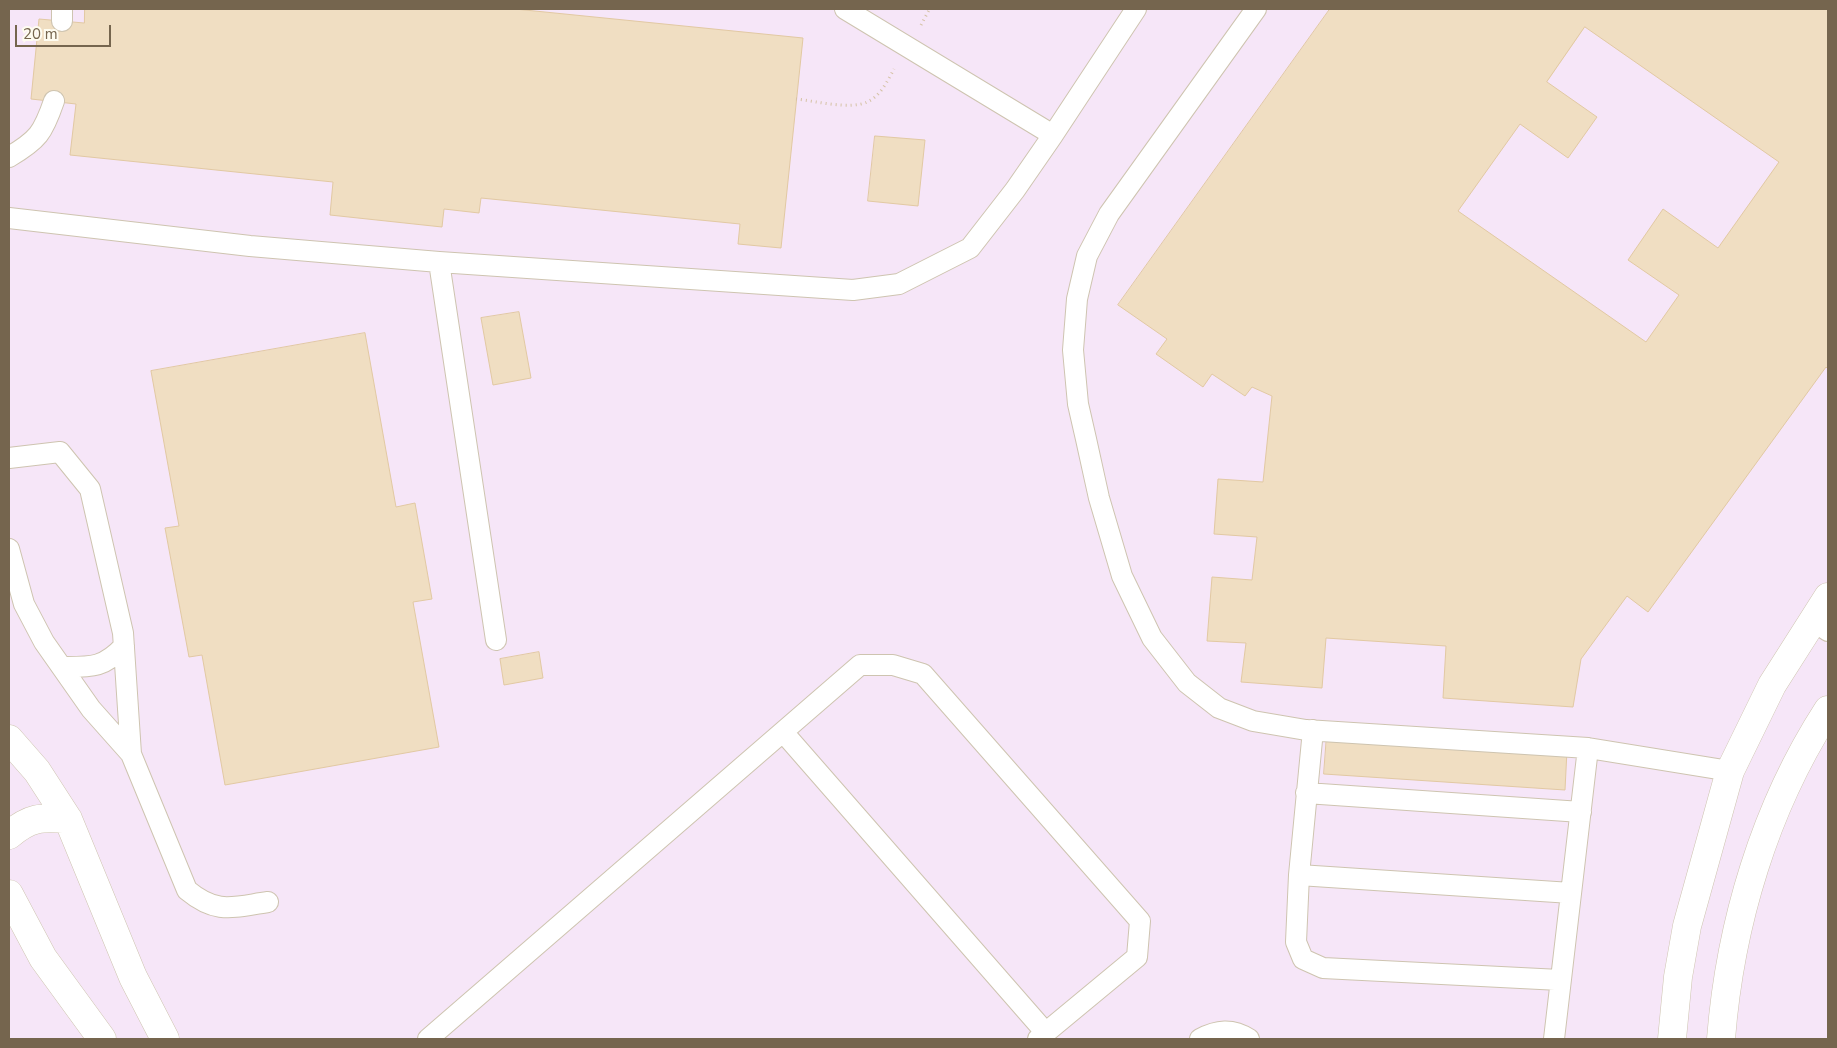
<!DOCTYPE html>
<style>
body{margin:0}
#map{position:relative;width:1837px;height:1048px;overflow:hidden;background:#fcf9e9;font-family:"Nunito Sans",sans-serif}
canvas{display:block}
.frame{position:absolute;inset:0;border:10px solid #75654e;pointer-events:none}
.scale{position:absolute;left:15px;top:25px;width:96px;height:22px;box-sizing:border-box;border:2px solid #75654e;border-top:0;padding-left:6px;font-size:15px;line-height:18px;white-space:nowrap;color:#75654e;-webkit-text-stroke:4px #fefcf0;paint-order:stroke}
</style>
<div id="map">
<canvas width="1837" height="1048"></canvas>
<div class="frame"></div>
<div class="scale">20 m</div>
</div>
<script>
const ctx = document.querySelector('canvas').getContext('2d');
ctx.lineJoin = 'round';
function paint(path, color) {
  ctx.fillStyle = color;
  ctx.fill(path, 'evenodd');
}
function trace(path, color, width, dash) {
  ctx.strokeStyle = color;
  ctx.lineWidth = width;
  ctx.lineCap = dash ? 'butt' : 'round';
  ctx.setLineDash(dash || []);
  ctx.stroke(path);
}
paint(new Path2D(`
 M9,9H1828V1039H9Z`), '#f6e6f8');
const building = new Path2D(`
 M85,9H515L803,38L781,248L738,244L740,224L481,198L479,213L444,209L442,227L330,215L333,182L70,155L76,104L31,99L39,19L84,23Z
 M1330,9H1828V369L1826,367L1648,612L1627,596L1581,659L1573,707L1443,698L1446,646L1326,638L1322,688L1241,682L1246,643L1207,641L1212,577L1252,580L1257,537L1214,534L1218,479L1263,482L1272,396L1252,387L1245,396L1212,374L1203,387L1156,354L1167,339L1118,305ZM1585,27L1779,162L1718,248L1663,209L1628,260L1679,295L1646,342L1458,211L1520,124L1568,158L1597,117L1547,82Z
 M875,136L925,140L918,206L868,201Z
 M519,312L531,378L493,385L481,318Z
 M365,333L396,507L415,503L432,599L413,602L439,747L225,785L202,655L189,657L165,528L179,526L151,371Z
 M539,652L543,678L504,685L500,659Z
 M1327,734L1567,750L1565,790L1324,774Z`);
paint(building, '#f0dec2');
trace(building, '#e2c9a3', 1);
const service = new Path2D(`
 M62,9V21
 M845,9L1053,135
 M1256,9L1109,214L1087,256L1077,299L1073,350L1078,404L1086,439L1099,498L1122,576L1152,638L1187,683L1219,708L1253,721L1306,730L1588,748L1730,771
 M9,157C38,140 43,133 54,101
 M9,218L250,246L439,262L853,290L899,284L970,248L1015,190L1053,135L1136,9
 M439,262L496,640
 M9,458L60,452L90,489L123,633L131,754L91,709L44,642L24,604L9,549
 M1813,621L1828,631
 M63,667C91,667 104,668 124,646
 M1313,730L1299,875L1296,942L1303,959L1323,968L1560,980
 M783,732L1046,1033
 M131,754L187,890C217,915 233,907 268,902
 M1306,793L1581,812
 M1299,875L1571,893
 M428,1039L860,665H893L923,674L1140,921L1137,957L1038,1039
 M1200,1039C1217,1030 1232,1028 1249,1039
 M1554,1039L1588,748`);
const minor = new Path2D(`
 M9,739L37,771L68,819L133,977L165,1039
 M9,835C30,817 41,817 68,819
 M9,894L43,958L102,1039
 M1672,1039L1678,977L1687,926L1730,771L1772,685L1828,597
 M1721,1039C1730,924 1765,807 1828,710`);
trace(service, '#cec4b0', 22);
trace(minor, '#cec4b0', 29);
trace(new Path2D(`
 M921,25L929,10
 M796,99C815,101 850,110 867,102C880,97 888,80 894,69`), '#d5c2a5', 3, [1, 4]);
trace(service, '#fff', 20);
trace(minor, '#fff', 28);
</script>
